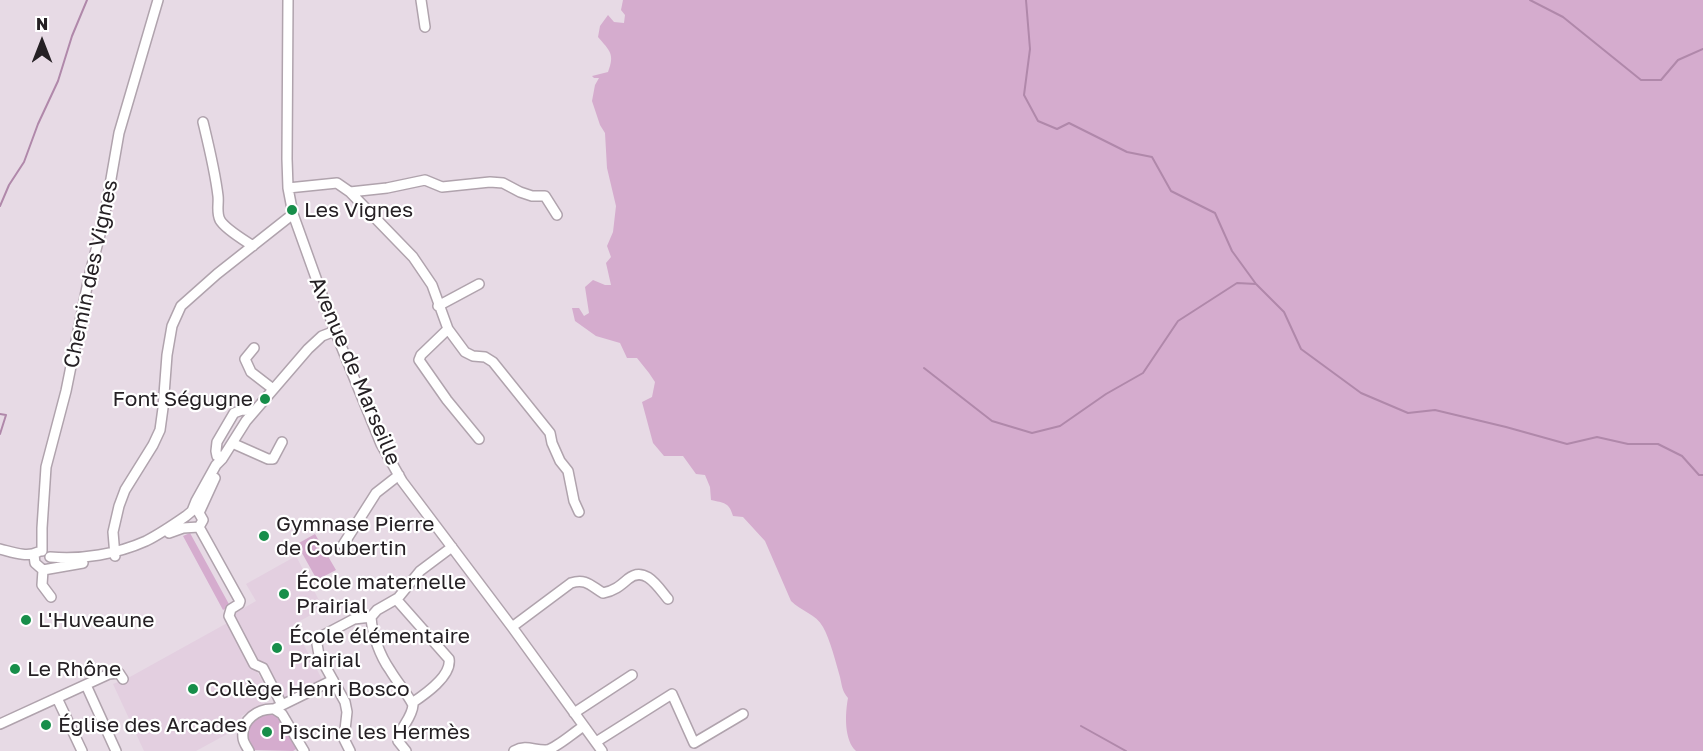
<!DOCTYPE html>
<meta charset="utf-8">
<style>
body{margin:0}
#map{position:relative;width:1703px;height:751px;overflow:hidden;background:#e7dae5;font-family:"Golos Text",sans-serif}
canvas{display:block}
.north{position:absolute;left:12px;top:12px;width:60px;height:60px;-webkit-text-stroke:4px #fff;paint-order:stroke;rotate:0deg;font-size:16px;font-weight:700;line-height:24px;text-align:center;color:#252024}
.north::after{content:'';display:block;margin:auto;width:21px;height:27px;background:#252024;clip-path:polygon(50% 0,100% 100%,50% 72%,0 100%)}
</style>
<div id="map">
<canvas width="1703" height="751"></canvas>
<div class="north">N</div>
</div>
<script>
const ctx = document.querySelector('canvas').getContext('2d');
ctx.lineJoin = 'round';
function paint(path, color) {
  ctx.fillStyle = color;
  ctx.fill(path, 'evenodd');
}
function trace(path, color, width, dash) {
  ctx.strokeStyle = color;
  ctx.lineWidth = width;
  ctx.lineCap = dash ? 'butt' : 'round';
  ctx.setLineDash(dash || []);
  ctx.stroke(path);
}
function drawText(font, color, halo, rows, align = 'center') {
  ctx.font = font + ' "Golos Text",sans-serif';
  ctx.lineWidth = 4.5;
  ctx.setLineDash([]);
  ctx.textBaseline = 'middle';
  ctx.strokeStyle = halo;
  ctx.fillStyle = color;
  for (const [text, x, y, turn = 0] of rows) {
    ctx.save();
    ctx.translate(x, y);
    ctx.rotate((+turn || 0) * Math.PI / 180);
    ctx.textAlign = isNaN(turn) ? turn : align;
    if (halo) ctx.strokeText(text, 0, 0);
    ctx.fillText(text, 0, 0);
    ctx.restore();
  }
}
paint(new Path2D(`
 M296,556L323,608L293,625L322,679L283,700L256,662L233,615L237,612L256,601L246,584Z
 M229,622L260,677L263,676L273,695L269,697L270,700L241,716L243,719L242,726L196,751H144L113,684L128,678Z`), '#e3cfe0');
paint(new Path2D(`
 M623,0H1703V751H856C844,740 845,714 848,698C842,691 842,686 840,677C836,663 830,639 823,627C816,614 801,611 791,601L765,541L743,517L733,516C729,502 724,503 711,500L710,487L705,475L696,474L683,456H664L653,443L642,402L652,397L655,382L649,373L637,358H627L620,343L596,336L575,321L572,308H579L584,316L589,313L585,287L593,280L605,285H611L606,263L611,257L607,246L613,232L616,206L607,168L605,133L600,125L592,101L595,85L599,78H594L592,76L608,72C615,54 610,51 598,37L600,26L608,15L614,22L624,23L625,15L621,10Z
 M190,533L230,606L223,610L183,536Z
 M315,534L336,570L317,580L297,544Z
 M267,712H274L278,716L298,748L293,751L252,750C240,729 249,722 267,712Z`), '#d5acce');
trace(new Path2D(`
 M1026,0L1030,49L1024,95L1038,121L1057,129L1069,123L1127,152L1152,157L1171,191L1215,213L1232,251L1256,284L1284,312L1301,349L1361,393L1408,413L1435,410L1506,427L1567,444L1597,437L1628,444H1658L1682,456L1699,475H1703
 M1530,0L1563,17L1641,80H1661L1678,60L1703,49
 M0,206L9,185L24,162L38,124L58,81L72,36L87,0
 M924,368L992,421L1032,433L1060,426L1106,394L1143,373L1178,321L1237,283L1256,284
 M0,414L6,415L0,434
 M1081,726L1126,751`), '#b088aa', 2);
const minor = new Path2D(`
 M288,0L287,159L288,188L293,214L335,331L381,444L402,481L512,627L602,751
 M421,0L425,27
 M203,122C209,147 215,171 218,196C219,204 216,212 220,220C225,229 244,240 253,246
 M288,188L337,183L350,192L413,257L432,285L448,329L465,352L473,356L485,357L493,362L550,433L552,443L560,461L568,471L574,501L579,512
 M350,192L387,188L425,180L442,187L490,182L503,183L520,192L532,196H545L557,215
 M438,306L479,284
 M448,329L421,355L419,360L447,400L479,439
 M254,348L245,359L251,372L273,389
 M232,443L268,459H273L282,442
 M222,459L217,456L216,451L217,442L234,413L242,410L254,411
 M199,513L215,478
 M199,527L240,601L239,604L231,609L229,616L254,664L263,668L282,705
 M169,533L183,528L199,527L203,520L199,513
 M343,545L376,493L399,475
 M0,549C12,552 27,558 38,552
 M42,551V528L46,467L66,391L89,277L104,219L119,133L158,0
 M34,555L35,563L43,570L83,563
 M115,556L113,532L119,506L125,490L153,445L160,430L163,408L167,355L172,326L181,306L217,274L293,214
 M50,557C82,560 117,554 146,541C160,534 173,525 186,516L192,511L196,501L216,465L222,459L246,421L308,349L322,336L335,331
 M43,570L42,585L51,597
 M396,599L449,659C452,676 424,695 412,703
 M371,617C372,634 380,656 390,670C397,682 407,693 413,705C412,719 399,728 398,741L406,751
 M512,627L571,583C586,578 591,586 603,593C614,591 620,586 628,579C645,565 658,587 668,599
 M86,685L116,751
 M57,698L82,751
 M274,709L282,714L304,751
 M574,713L632,675
 M0,724L109,674L119,673L123,679
 M596,742L672,694L694,743L743,714
 M249,751C247,747 243,742 243,738C241,720 258,708 274,709L333,680
 M350,751L344,739L347,712L345,702L319,655L317,644L320,637L354,619L371,617L377,610L398,598L420,571L452,547
 M514,751C527,744 534,751 547,750C558,747 574,732 584,726`);
trace(minor, '#b0a3ad', 12);
trace(minor, '#fff', 9);
for (const [x, y, r, color] of [
 [292,210,6,"#178e4a"],
 [265,399,6,"#178e4a"],
 [264,536,6,"#178e4a"],
 [284,594,6,"#178e4a"],
 [26,620,6,"#178e4a"],
 [277,648,6,"#178e4a"],
 [15,669,6,"#178e4a"],
 [193,689,6,"#178e4a"],
 [46,725,6,"#178e4a"],
 [267,732,6,"#178e4a"]
]) {
  const dot = new Path2D();
  dot.arc(x, y, r, 0, 2 * Math.PI);
  ctx.fillStyle = color;
  ctx.fill(dot);
  trace(dot, '#fff', 2);
}
drawText('21px', '#252024', '#fff', [
 ["Les Vignes",304,210],
 ["Font Ségugne",253,399,"right"],
 ["Gymnase Pierre",276,524],
 ["de Coubertin",276,548],
 ["École maternelle",296,582],
 ["Prairial",296,606],
 ["L'Huveaune",38,620],
 ["École élémentaire",289,636],
 ["Prairial",289,660],
 ["Le Rhône",27,669],
 ["Collège Henri Bosco",205,689],
 ["Église des Arcades",58,725],
 ["Piscine les Hermès",279,732]
], 'left');
drawText('21px', '#252024', '#fff', [
 ["Chemin des Vignes",91,274,-78],
 ["Avenue de Marseille",355,371,67]
]);
</script>
